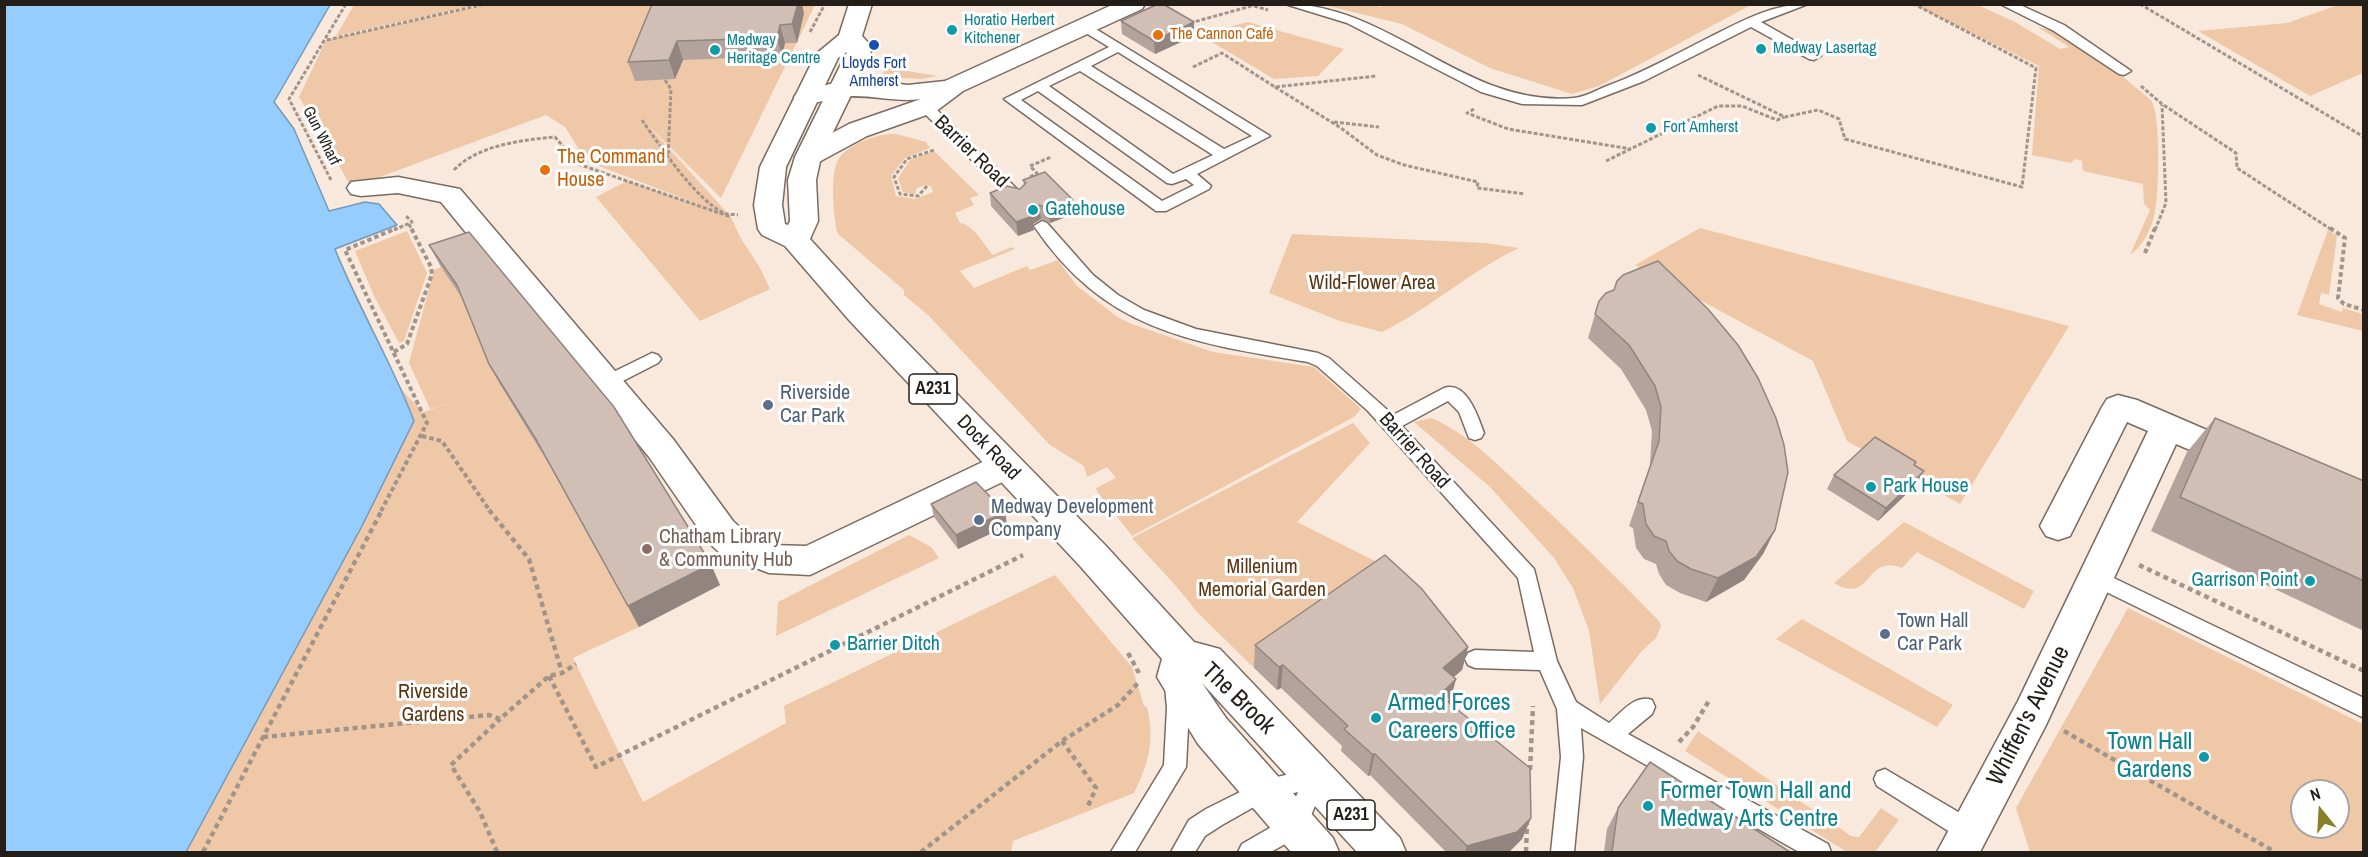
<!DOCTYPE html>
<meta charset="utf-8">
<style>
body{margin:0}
#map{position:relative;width:2368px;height:857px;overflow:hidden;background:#f9e9dc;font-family:"Archivo Narrow",sans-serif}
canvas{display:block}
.frame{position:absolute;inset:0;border:6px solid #241e19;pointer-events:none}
.north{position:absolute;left:2290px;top:779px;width:60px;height:60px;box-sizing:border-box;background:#fff;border:2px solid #a7a5a3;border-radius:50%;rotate:342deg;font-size:16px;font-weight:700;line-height:24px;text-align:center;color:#241e19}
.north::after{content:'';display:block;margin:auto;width:21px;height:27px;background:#887f26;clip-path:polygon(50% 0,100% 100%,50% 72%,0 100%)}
</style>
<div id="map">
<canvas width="2368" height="857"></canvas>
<div class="frame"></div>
<div class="north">N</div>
</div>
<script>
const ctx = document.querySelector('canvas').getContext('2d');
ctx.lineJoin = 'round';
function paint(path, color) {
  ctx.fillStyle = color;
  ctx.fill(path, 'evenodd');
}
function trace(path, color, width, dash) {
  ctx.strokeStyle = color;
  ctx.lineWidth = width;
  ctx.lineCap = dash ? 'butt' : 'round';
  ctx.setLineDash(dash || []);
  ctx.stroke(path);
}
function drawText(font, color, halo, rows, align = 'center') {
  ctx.font = font + ' "Archivo Narrow",sans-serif';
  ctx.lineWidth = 6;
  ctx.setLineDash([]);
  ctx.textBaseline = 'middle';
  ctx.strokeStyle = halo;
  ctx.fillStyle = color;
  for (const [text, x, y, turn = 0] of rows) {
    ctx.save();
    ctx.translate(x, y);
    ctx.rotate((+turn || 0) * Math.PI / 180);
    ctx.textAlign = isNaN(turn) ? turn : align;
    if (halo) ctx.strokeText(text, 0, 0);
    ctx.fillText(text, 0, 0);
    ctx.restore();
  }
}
paint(new Path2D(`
 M525,4L815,5L721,198L645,122L731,217L740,237L759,266L770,289L700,321L596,197L627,181L708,208L586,161L565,127L546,115L364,183H349L299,97L326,40L485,5Z
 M1373,4L1381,7L1387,4L1751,5L1599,86L1572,94L1490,68L1402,24L1324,5Z
 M330,5L274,102L294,129L329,211L365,202L379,204L397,225L335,249L402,390L423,412L456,401L430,409L409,363L434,270L441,267L469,307L501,386L548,463L639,627L573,658L643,802L786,723L784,706L1055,575L1132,667L1144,706L1147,707C1155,741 1149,762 1134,793L1013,841L1011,852H5L284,241L251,115Z
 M354,5V4L476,5L336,36Z
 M1915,5H1978L2015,22L2060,49L2069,47L2038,27L2053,31L2068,40L2123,77L2151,100C2161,115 2159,192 2155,212C2152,228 2143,246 2130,255L2150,210L2144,204L2143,184L2083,171L2082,161L2075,159L2071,163L2032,155L2039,66Z
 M2338,5H2363V73L2310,96L2198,31L2287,23Z
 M1248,22L1344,49L1318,76L1274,79L1200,35Z
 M888,60L907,71L938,76L922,79L886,77L883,74Z
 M896,134L926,142L930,148L905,158L891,176L896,196L915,199L933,192L931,186L926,185L917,188L915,194L903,192L898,178L910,160L934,151L979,195L970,198L974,205L955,213L960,223C974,225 984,245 993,255L1011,247L1015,249L960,271L974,288L1027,266L1030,270L1058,260L1077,286L1119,318L1132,324L1213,352L1314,367L1361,409L1354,417L1132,536C1125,525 1098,497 1096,488L1116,478L1107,467L1087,477L1084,466L1050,445L929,316L904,295V290L838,234C833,219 830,174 838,160C847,144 878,133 896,134Z
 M1700,228L2069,326L1960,504L1847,441L1813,361L1635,265Z
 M2328,230L2337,236L2329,295L2321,293L2319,304L2342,312L2343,308L2363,314V331L2297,315Z
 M407,231L427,273L404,341L399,343L374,296L355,251Z
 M1292,234L1485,243L1519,248C1470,271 1431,308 1382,332L1340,321L1269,293Z
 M1431,418C1467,433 1497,464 1525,490C1571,532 1615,576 1659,621L1661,626L1656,638L1641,652L1600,704L1589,631L1573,588L1554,558L1490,487L1414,422Z
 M1353,423L1370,443L1297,522L1395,571L1255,669L1197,612C1178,586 1154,563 1132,538Z
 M1904,522L2034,591L2024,609L1917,552L1902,568C1864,553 1873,606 1834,583Z
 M909,535L931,547L939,558L776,636L778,602Z
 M2128,608L2363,724V852H2030L2016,808ZM2302,791H2338V827H2302Z
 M1802,619L1953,705L1937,727L1776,639Z
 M1698,731L1851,836L1859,837L1881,808L1899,820L1875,852H1847L1685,751Z`), '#efc8a8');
const water = new Path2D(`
 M5,4L330,5L274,102L294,129L329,211L365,202L379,204L397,225L335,249C358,308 392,362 414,421L362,526L186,852H5Z`);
paint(water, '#95cdfe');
trace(water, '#7398b9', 1.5);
const service = new Path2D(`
 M1285,4C1391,4 1466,108 1574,98C1586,97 1600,88 1612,84C1646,71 1678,53 1710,37C1742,21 1772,4 1808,4L1761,22L1821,56L1814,60L1809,59L1751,27L1644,81L1582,105L1522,104L1481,92L1347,23Z
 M2000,4H2018L2064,25L2131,71L2124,75L2119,74L2054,31Z
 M1086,23L1270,136L1197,174L1211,186L1209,189L1166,211H1156L1004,99L1109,47L1081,30L1080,27L1081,24ZM1118,52L1252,136L1224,149L1091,66ZM1080,71L1213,155L1173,174L1049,86ZM1038,91L1167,183L1172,184L1186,179L1194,185L1162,201L1021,100Z
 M926,103L931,104L1022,194L1025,197L1022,200H1012L921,110L919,107Z
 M1042,221L1047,223L1093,275L1118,295L1144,310L1196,329L1318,353L1329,358L1393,415L1444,388C1467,381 1478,417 1484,433L1481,438L1475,440L1469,438L1459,412L1448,401L1402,426L1534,569L1557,661L1576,702L1609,723C1621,713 1635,694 1652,700L1655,707L1652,714L1628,734L1828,844L1831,852H1799L1581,728L1583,757L1574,852H1551L1561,757L1557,709L1540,670L1475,668L1468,665L1465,659L1468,653L1475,650L1534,652L1518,578L1368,411L1317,366L1308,362C1192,343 1105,331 1034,226Z
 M652,353L658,355L661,359L658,363L613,386L607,388L601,386L598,382L601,378Z
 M2097,570L2364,698V718L2090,584L2087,578L2090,572Z
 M1176,677L1184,680L1187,686L1189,708L1186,767L1135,852H1111L1164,765L1167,708L1165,686L1168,680Z
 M1316,768L1324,771L1327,778L1303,834L1271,852H1238L1242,844L1287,818L1298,792L1268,799L1222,825L1205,836L1195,852H1171L1189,820L1206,809L1264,780Z
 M1885,769L1977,823L1981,831L1977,839L1969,842L1961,839L1877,786L1874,779L1877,772Z`);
const minor = new Path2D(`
 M1114,4H1145L1142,9L963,91L935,112L867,136L817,163L808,165L799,163L795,157L799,151L849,124L921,99C894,103 867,93 840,97C826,99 813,106 798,102L794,97L798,92L842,81H872L908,85L945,81Z
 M398,177L460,189L673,439L733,521L748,535L772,545L806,546L993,457L1005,453L1017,457L1022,466L1017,475L810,575L769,573L722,555L707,541L649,457L441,202L398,193L361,196L351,194L347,188L351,182Z
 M2118,395L2137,400L2251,449L2256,458L2251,467L2239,471L2176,444L2046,725L1980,852H1937L2018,701L2148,431L2127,422L2070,536L2058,540L2046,536L2040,526L2102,407L2107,399Z`);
const primary = new Path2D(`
 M849,4H872L862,36L872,47L869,58L821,157L816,180L818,221L810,239L871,306L1106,546L1194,642L1220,649L1400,838L1406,852H1357L1202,683L1226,718L1333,838L1339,852H1291L1198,744L1157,677L1162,659L1080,566L849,320L785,246L762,235L758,229L754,205L760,167L816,54L839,35ZM847,52L795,157L788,180L790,221L788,225L785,224L782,205L786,167L838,58Z`);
trace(service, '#796b60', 3);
trace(minor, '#796b60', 3);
trace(primary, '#796b60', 3);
trace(new Path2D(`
 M2140,4L2364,137
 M1254,6L1268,10
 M1190,23L1255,5
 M810,32L825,4
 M327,40L485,4
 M1193,67L1222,53L1275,87L1376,76
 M1698,75L1785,117L1818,110L1839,119L1845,139L2022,187L2036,68L1914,4
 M665,80L671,89L668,158
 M2141,86L2162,104L2236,153L2237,168L2332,230
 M1275,87L1341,128L1377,155L1404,165L1478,182L1477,188L1525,194
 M1474,109L1467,113L1508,129L1631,149
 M642,120C660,146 696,200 724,213C728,215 733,214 738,215
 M1334,122L1379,127
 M1606,161L1718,106H1742L1777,120L1784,117
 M454,170C478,145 522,140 555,137L578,164L731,217
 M1030,177L1037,173L1030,166L1051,157
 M331,180L289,99L346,4
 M927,186L918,196L900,194L894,177L907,159L934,150
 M409,224L412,230
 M394,230L412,222L405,215
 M2155,230L2166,203L2162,105`), '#a1958b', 3, [4, 2]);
trace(new Path2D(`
 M2330,228L2345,238L2338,298L2344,304L2364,310
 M2145,253L2155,228
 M394,352L407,344L432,274L431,267L411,228
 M422,436L442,441L490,511
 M381,511L427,423L345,250L397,228`), '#a1958b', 4, [4.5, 3]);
trace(new Path2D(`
 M489,510L529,559L562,673
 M2139,565L2364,671
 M1128,653L1139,673
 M549,676L596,767L1023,555
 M2064,731L2275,852
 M263,737L489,715L500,719L549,676L562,673L576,664
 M1062,741L1096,788L1087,808
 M1679,742L1693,727L1710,699
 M1530,770L1533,706
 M203,852L382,510
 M497,852L480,812L451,765L500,719
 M921,852L1062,741L1118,705L1139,682
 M1526,852L1527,823`), '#a1958b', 4.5, [5, 4]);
paint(service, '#fff');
paint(minor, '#fff');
paint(primary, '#fff');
paint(new Path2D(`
 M652,4H707L804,13L797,43H785L782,56L683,60L675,79L635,81L628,62Z
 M1121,21L1194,22V36L1155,54L1122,34Z
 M1023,180L1073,200L1074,214L1050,223L1041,219L1033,224L1034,230L1018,236L991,206L990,193L1020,189L1024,185Z
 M429,245L720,585L639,627L548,463L501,386L489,364L462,298L441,267Z
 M1599,301L1775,530L1763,554L1744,580L1706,602L1680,593L1666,585L1659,574L1656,564L1644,559L1636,548L1633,528L1629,526L1650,465L1652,431L1646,410L1621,369L1588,338Z
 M2215,418L2364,481V631L2151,531L2187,452Z
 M1916,462L1914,465L1916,485L1878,521L1827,489L1834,475Z
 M931,504L1005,512L1007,526L958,549L934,517Z
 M1255,645L1468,647L1462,670L1454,677L1456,679L1449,703L1531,818L1522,839L1509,852H1446L1370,775L1368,776L1341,751L1342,746L1281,688L1277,690L1254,668Z
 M1618,808L1790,852H1604L1607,829Z`), '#b4a39c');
paint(new Path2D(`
 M798,4H802L804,13L797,43L792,24Z
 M1194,22V36L1155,54L1154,41Z
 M780,25L785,43L782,56L777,38Z
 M677,41L683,60L675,79L669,60Z
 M1073,200L1074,214L1050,223L1049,209Z
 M1039,205L1041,219L1033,224L1034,230L1018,236L1016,222Z
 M1924,471L1916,485L1878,521L1886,508Z
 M1005,512L1007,526L958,549L956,535Z
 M1775,530L1763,554L1744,580L1706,602L1718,578Z
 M711,564L720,585L639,627L628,606Z
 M1468,647L1462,670L1437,691L1443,668Z
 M1283,665L1281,688L1277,690L1279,667Z
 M1456,679L1450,702L1444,721L1443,692Z
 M1372,754H1375L1370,775L1368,776Z
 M1531,818L1522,839L1509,852H1465L1467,846Z`), '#92857f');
const building = new Path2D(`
 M652,4H697L696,5L798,4L792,24L780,25L777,38L677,41L669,60L628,62Z
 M1158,4H1163L1194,22L1154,41L1121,21Z
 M1045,172L1073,200L1049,209L1039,205L1030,212L1033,216L1016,222L990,193L1007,186L1020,189L1026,183L1023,180Z
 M469,232L614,407L711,564L628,606L537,441L489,364L457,285L429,245Z
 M1658,261L1708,309L1738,345L1758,378L1776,418L1784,445L1788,472L1775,530L1756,557L1718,578L1691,569L1677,561L1669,551L1666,541L1654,536L1646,524L1643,504L1638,502L1659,441L1661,407L1655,386L1629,345L1595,314L1599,301L1606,293L1614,290L1617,281L1623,275Z
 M2215,418L2364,481V581L2180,497Z
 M1875,437L1916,462L1914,465L1924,471L1886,508L1834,475Z
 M976,482L1005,512L956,535L931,504Z
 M1385,555L1421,588L1468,647L1443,668L1456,679L1443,692L1450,699L1448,702L1530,768L1531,818L1517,832L1467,846L1375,754H1372L1344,729L1348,726L1283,665L1279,667L1255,645Z
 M1650,762L1790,852H1612L1618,808Z`);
paint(building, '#d1beb5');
trace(building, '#92857f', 1.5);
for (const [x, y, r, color] of [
 [952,30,6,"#0f9aa8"],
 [1158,35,6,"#e8710a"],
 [874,45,6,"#1a4fb4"],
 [1761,49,6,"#0f9aa8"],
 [715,50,6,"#0f9aa8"],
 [1651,128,6,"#0f9aa8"],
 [545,170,6,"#e8710a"],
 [1033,210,6,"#0f9aa8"],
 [768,405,6,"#5c6f8a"],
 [1871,487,6,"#0f9aa8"],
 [979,520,6,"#5c6f8a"],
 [647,549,6,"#8d6e63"],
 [2310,581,6,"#0f9aa8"],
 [1885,634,6,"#5c6f8a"],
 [835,645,6,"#0f9aa8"],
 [1376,718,6,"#0f9aa8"],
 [2204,757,6,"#0f9aa8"],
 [1648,806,6,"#0f9aa8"]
]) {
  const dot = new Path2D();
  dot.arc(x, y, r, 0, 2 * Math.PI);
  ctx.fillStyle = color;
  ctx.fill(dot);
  trace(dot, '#fff', 2);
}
drawText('16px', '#0d838f', '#fff', [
 ["Horatio Herbert",964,21],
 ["Kitchener",964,39],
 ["Medway",727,41],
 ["Heritage Centre",727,59],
 ["Medway Lasertag",1773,49],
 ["Fort Amherst",1663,128]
], 'left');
drawText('16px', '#c56008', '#fff', [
 ["The Cannon Café",1170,35]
], 'left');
drawText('16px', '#164399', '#fff', [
 ["Lloyds Fort",874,64],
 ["Amherst",874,82]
]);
drawText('16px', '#241e19', '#fff', [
 ["Gun Wharf",321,136,63]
]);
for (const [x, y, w] of [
 [933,389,48],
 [1351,815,48]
]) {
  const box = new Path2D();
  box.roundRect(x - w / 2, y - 15, w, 30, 4.5);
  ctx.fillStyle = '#fff';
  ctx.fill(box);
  trace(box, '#241e19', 1.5);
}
drawText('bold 18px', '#241e19', null, [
 ["A231",933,389],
 ["A231",1351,815]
]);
drawText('20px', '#241e19', '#fff', [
 ["Barrier Road",971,152,44],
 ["Dock Road",988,448,46],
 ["Barrier Road",1414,451,48]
]);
drawText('20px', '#c56008', '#fff', [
 ["The Command",557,158],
 ["House",557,181]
], 'left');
drawText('20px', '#0d838f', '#fff', [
 ["Gatehouse",1045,210],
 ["Park House",1883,487],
 ["Garrison Point",2298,581,"right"],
 ["Barrier Ditch",847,645]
], 'left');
drawText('20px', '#5b3611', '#fff', [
 ["Wild-Flower Area",1372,284],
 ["Millenium",1262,568],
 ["Memorial Garden",1262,591],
 ["Riverside",433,693],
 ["Gardens",433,716]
]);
drawText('20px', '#4e5e75', '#fff', [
 ["Riverside",780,394],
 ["Car Park",780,417],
 ["Medway Development",991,508],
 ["Company",991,531],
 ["Town Hall",1897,622],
 ["Car Park",1897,645]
], 'left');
drawText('20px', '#785e54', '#fff', [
 ["Chatham Library",659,538],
 ["& Community Hub",659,561]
], 'left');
drawText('24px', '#241e19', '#fff', [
 ["The Brook",1238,699,44],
 ["Whiffen's Avenue",2029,716,-63]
]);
drawText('24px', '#0d838f', '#fff', [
 ["Armed Forces",1388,704],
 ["Careers Office",1388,732],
 ["Town Hall",2192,743,"right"],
 ["Gardens",2192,771,"right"],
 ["Former Town Hall and",1660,792],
 ["Medway Arts Centre",1660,820]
], 'left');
</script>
